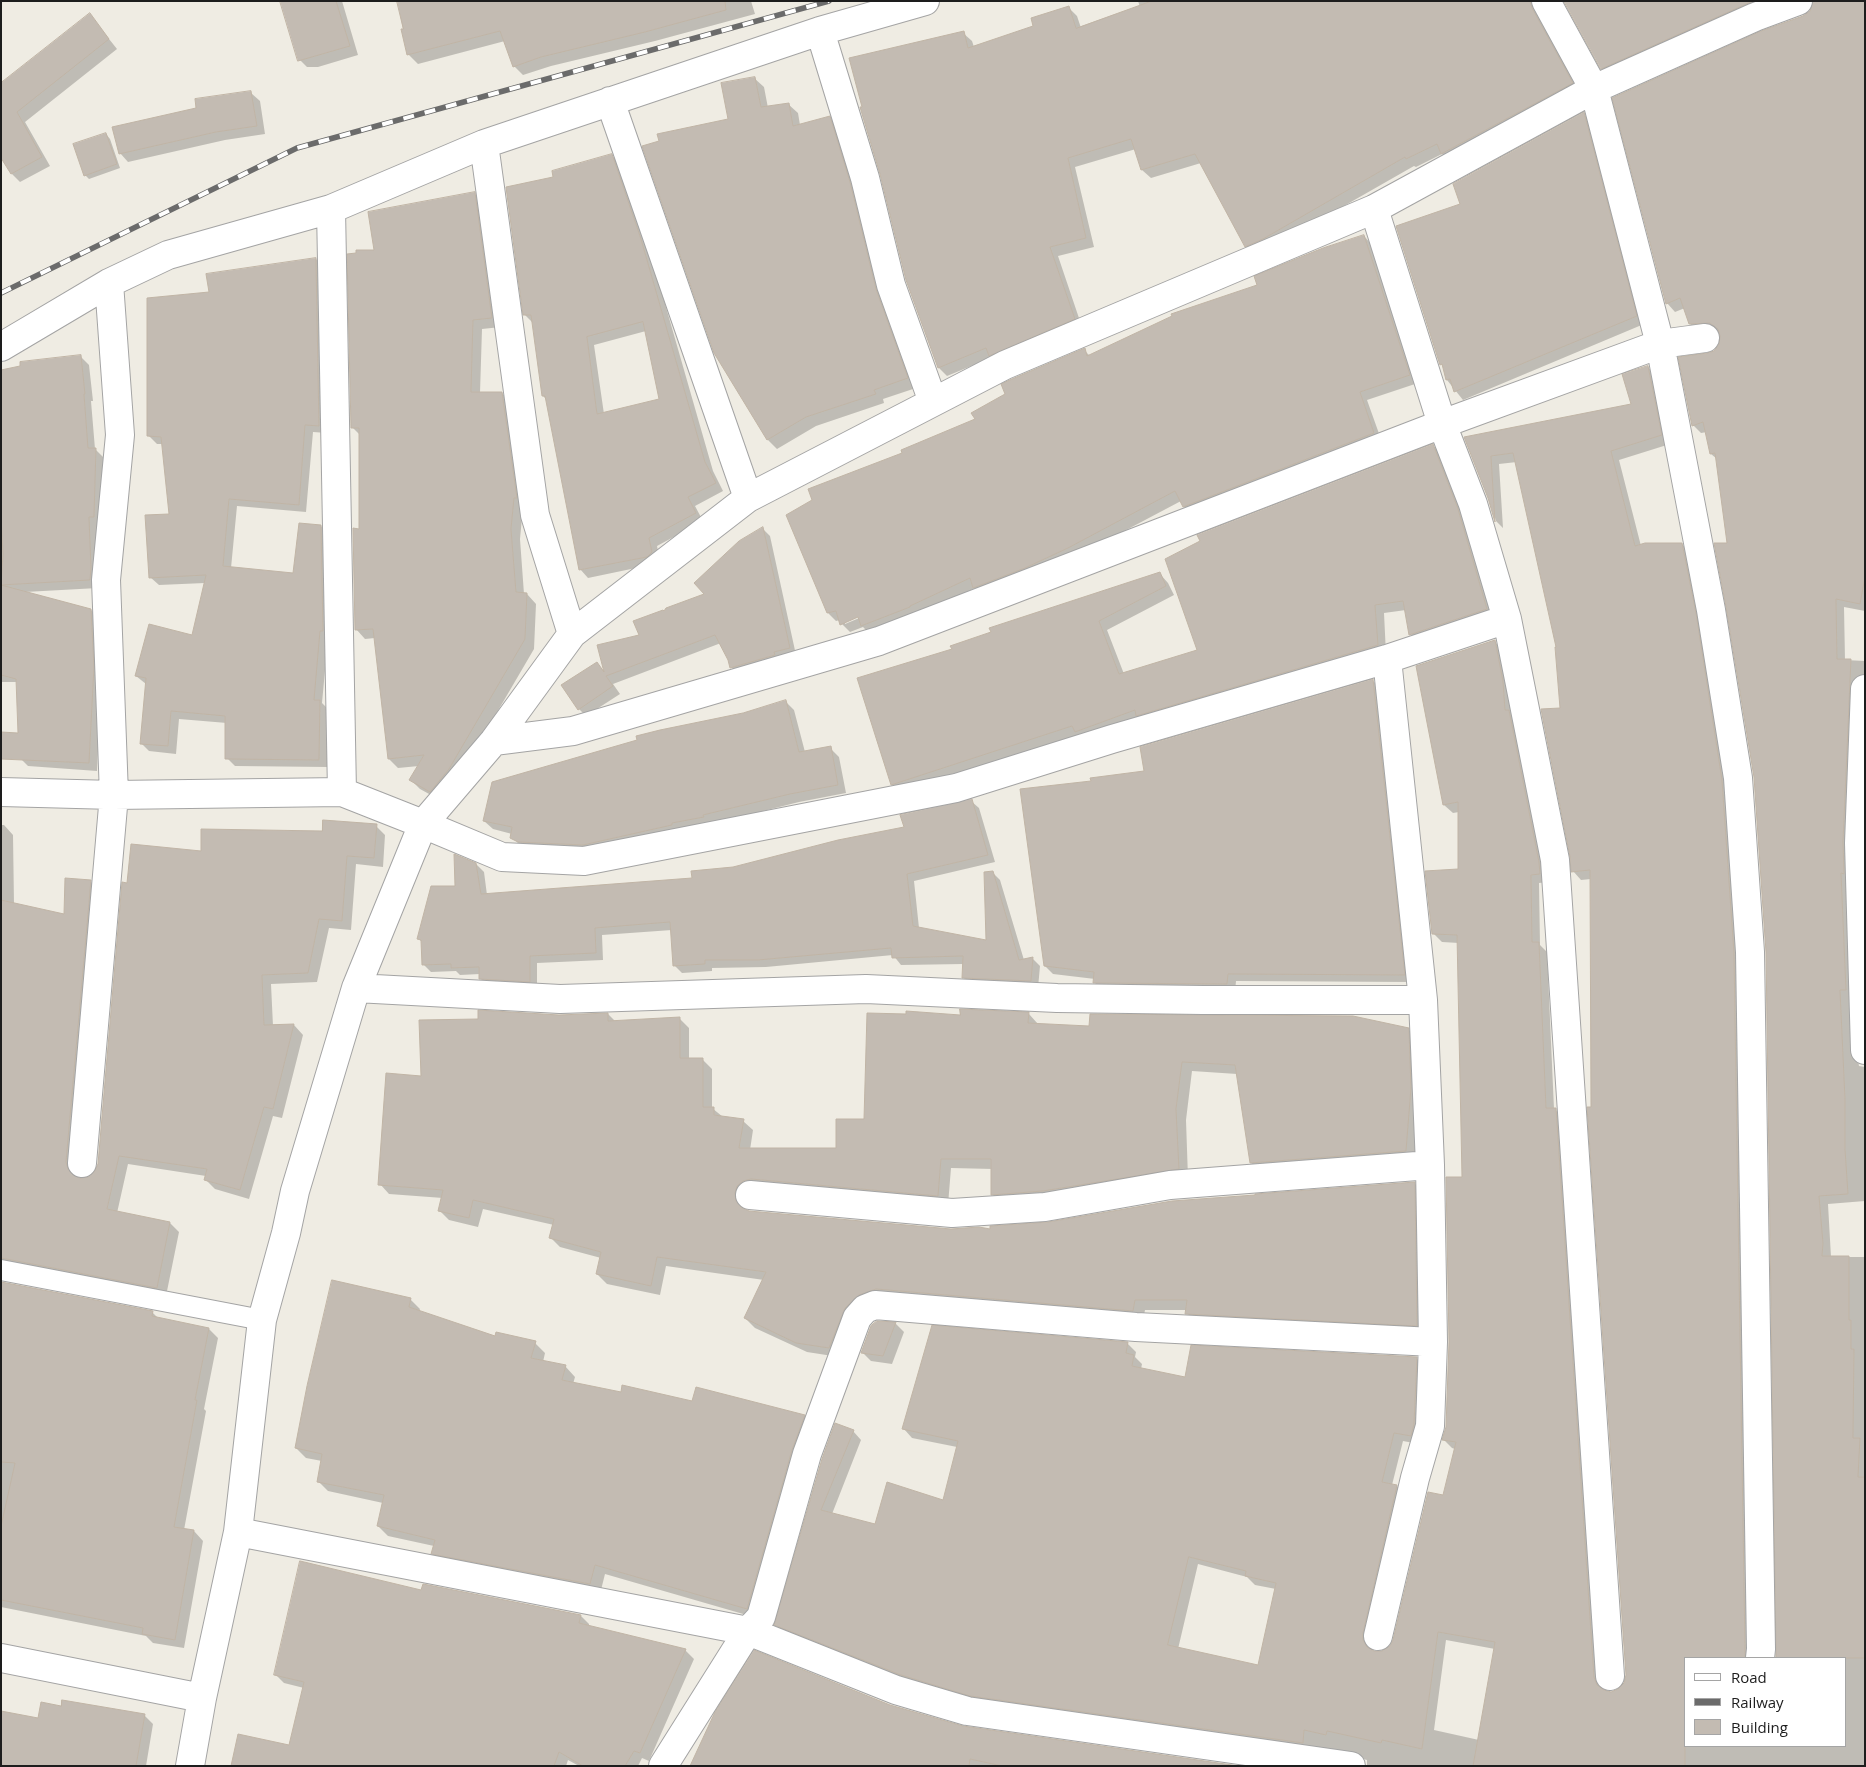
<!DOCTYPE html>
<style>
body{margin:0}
#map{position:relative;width:1866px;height:1767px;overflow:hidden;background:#efece3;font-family:"Open Sans",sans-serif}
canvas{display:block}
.frame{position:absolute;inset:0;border:2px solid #1d1d1d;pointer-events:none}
.legend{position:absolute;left:1684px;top:1657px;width:162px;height:90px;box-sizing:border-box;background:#fff;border:1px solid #a5a5a5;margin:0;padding:6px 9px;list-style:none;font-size:15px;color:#1d1d1d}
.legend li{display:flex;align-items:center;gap:10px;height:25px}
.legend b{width:25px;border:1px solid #a5a5a5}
</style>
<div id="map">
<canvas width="1866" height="1767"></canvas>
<div class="frame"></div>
<ul class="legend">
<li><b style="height:6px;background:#fff"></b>Road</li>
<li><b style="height:6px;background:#6b6b6b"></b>Railway</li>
<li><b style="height:14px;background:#c3bbb2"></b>Building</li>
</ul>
</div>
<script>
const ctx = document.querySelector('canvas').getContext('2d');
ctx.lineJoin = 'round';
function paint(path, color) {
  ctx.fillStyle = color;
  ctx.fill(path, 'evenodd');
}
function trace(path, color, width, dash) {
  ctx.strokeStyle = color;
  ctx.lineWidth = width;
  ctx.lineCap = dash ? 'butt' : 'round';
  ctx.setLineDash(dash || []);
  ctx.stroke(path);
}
paint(new Path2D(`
 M282,1H342L358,55L318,67H307L298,58Z
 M398,1H751L755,14L655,41L551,66L523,75L514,66L505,41L418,64L408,54Z
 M1138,1H1542L1580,92L1451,162L1442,154L1416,167L1414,166L1272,247L1255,254L1246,246L1201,163L1151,178L1142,170L1136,149L1075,167L1094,247L1058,256L1082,327L993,357L947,376L939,368L963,33L972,41L974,47L1035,27L1068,7L1077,16L1081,28L1140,7Z
 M1565,1H1784L1610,77L1602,68Z
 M1865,1V611L1844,607L1845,660L1865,661L1858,1060L1859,1066L1865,1067V1201L1828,1204L1831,1257H1865V1766H1367V1760L1363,1759L980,1704L911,1683L784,1633L776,1624L823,1459L853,1431L861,1440L832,1514L876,1526L944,1501L957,1447L912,1438L904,1429L1127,1343L1136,1352L1135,1357L1142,1364L1141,1369L1186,1378L1416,1358L1425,1367L1419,1444L1403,1441L1392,1485L1397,1486L1405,1495L1371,1642L1372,1651L1382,1652L1391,1647L1444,1497L1455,1449L1452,1448L1444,1440L1447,1427L1463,1178L1459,943L1442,942L1433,933L1460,870L1459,812L1453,813L1444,805L1417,667L1494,641L1503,650L1548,882L1539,883L1540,945L1547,952L1554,1109L1564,1118L1603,1687L1604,1692L1612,1693L1620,1690L1625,1683L1627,1675L1592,1108L1591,879L1581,880L1573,871L1558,648L1517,462L1499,464L1503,528L1496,521L1489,498L1465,438L1633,405L1648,367L1656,376L1670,444L1619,460L1641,546L1682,544L1691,553L1731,789L1743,962L1753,1658H1685V1746H1845V1658H1776L1778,1649L1767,952L1755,777L1729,544L1717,459L1711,454L1707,432L1701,433L1693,425L1715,352L1720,345V332L1699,333L1690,324L1685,308L1675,312L1667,303ZM1198,1564L1247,1577L1255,1585L1276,1589L1259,1667L1178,1649ZM1446,1640L1495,1649L1479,1740L1434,1730Z
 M90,15L117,49L25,122L50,166L20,182L12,174L1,84Z
 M754,78L764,87L768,108L788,104L798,113L800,125L829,117L839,126L916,388L883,399L884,403L816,426L777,449L768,440L715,353L730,120Z
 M251,93L260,101L265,134L225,140L128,162L120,153L198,109Z
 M1584,114L1592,122L1644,324L1463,400L1447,380L1444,367L1441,364L1462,205Z
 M106,134L110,139L120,168L89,179L85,175Z
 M612,156L620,164L649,248L713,471L723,491L695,506L703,521L657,546L660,561L655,564L588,578L580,569L547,400L543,396L533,323L525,315L555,178ZM646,331L660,400L604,414L594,345Z
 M474,194L484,203L501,327L482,329L480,393H502L511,402L523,507L520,539L524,594H527L536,604L534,649L458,779L440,800L420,789L411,780L419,766L398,768L389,759L375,638L365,639L356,629L361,530L360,435L352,427L375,252Z
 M1364,236L1372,245L1418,383L1367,400L1382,442L1193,515L1184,506L1181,501L1077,556L983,595L975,588L917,615L870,634L863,627L850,632L842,624L840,620L836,621L828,613L903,454L977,419L1084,350L1090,356L1258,285ZM863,614L864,616L845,624V622Z
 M316,259L324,267L327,433L313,432L306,512L237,506L231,568L294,575L321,526L329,535L328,638L322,703L328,709L327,767L235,766L227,758V723L179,719L176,754L149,751L141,743L146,684L136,676L193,637L205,583L159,585L150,577L170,515L163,444H157L149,436L211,293Z
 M81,357L89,365L93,401H91L95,449L103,457L102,525H97L98,588L25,592L91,610L99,618L101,675L97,771L28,766L20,758L17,682H1V371Z
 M1433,446L1442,454L1467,519L1495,618L1419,643L1411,634L1406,610L1384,613L1386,654L1084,740L1079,735L901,793L892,784L953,650L1160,574L1168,583L1174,595L1107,630L1124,674L1198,651Z
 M763,529L770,536L796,655L739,675L732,668L729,659L721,643L613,684L620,694L586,716L579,709L596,663L605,672L664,612L707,594Z
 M1373,681L1381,688L1412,982L1236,981L1235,992L1102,990L1094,982L1095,979L1053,974L1045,966L1145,772Z
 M785,701L794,710L805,752L830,748L839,757L846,793L799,802L592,854L521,846L512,837V834L493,829L484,821L743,714Z
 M971,801L979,808L995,862L914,881L919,928L987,941L992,872L1000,880L1024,960L1032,958L1040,966L1038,988L971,985L963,977L964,964L901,965L893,955L766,967L712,968V971L682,973L674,965L672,930L602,935L603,960L537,963V989L488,986L480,978V974L460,975L456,971L431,972L423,964L422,942L419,939L476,864L484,872L487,895L693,879L733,868L906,828Z
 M1,825H4L13,835L14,904L65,916L90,881L100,891L75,1172L76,1178H90L96,1173L99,1165L129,884L202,852L376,826L385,835L383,867L356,864L351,930L329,928L317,982L271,984L273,1026L294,1025L303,1035L282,1118L273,1116L249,1199L215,1189L205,1179L206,1176L128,1164L117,1213L170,1223L179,1232L166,1296L1,1272Z
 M608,1014L616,1022L679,1018L689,1028V1060H703L712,1069V1108L723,1117L743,1121L753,1130L750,1150H837L961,1017L1029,1014L1038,1024L1091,1027L1408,1029L1418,1039L1420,1099L1415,1161L1261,1172L1251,1163L1237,1074L1192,1071L1186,1120L1188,1178L1002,1204L992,1194L993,1169L951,1168L948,1205H744L745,1211L748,1212L951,1230H991L1414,1183L1424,1193L1426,1335L1196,1323L1187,1313V1310H1145L1143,1320L887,1299L839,1357L807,1352L755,1328L745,1318L764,1280L666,1266L660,1295L607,1284L597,1274L601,1258L560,1247L551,1238L554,1225L483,1209L478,1227L449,1220L440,1211L443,1198L389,1194L380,1184L422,1077L559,1016Z
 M1,1283L152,1312L158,1318L209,1329L218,1338L204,1409L206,1411L184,1530L194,1531L203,1541L184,1648L153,1643L146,1636L1,1607Z
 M410,1299L420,1309L419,1312L496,1338L535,1343L545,1353L543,1362L565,1366L575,1377L573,1384L622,1394L804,1416L814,1426L757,1618L605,1574L600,1594L442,1563L432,1553L434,1546L388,1536L378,1526L383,1503L328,1491L318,1481L322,1461L306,1458L296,1448Z
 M878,1322L896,1324L904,1332L892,1364L871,1361L862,1352Z
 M422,1592L581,1616L589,1624V1626L685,1650L694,1659L649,1761L642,1758L638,1766H579L568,1760L566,1766H232L290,1746L304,1688L284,1683L275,1674Z
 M890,1706L964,1728L1230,1766H691Z
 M144,1715L153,1724L146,1766H1L39,1719Z`), '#0003');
const building = new Path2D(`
 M280,1H336L350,46L298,61Z
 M397,1H725L726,10L645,32L541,57L513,67L500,31L407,55L401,29H403Z
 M1152,1H1530L1532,8L1573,83L1441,154L1437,144L1406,159L1405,157L1263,239L1245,247L1195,154L1141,170L1131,139L1068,158L1086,238L1050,247L1075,319L989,356L986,348L938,368L906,280L880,174L860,107H862L849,58L964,31L968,48L1033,26L1031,18L1069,6L1076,28Z
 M1564,1H1753L1601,69Z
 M1813,1H1865V577L1860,604L1836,599L1837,659H1851L1843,842L1844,874L1841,873L1846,990H1840L1845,1099V1149L1848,1194L1819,1196L1823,1243L1822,1256H1849V1320H1851V1349H1854L1853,1438H1860L1858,1477H1865V1658H1776L1766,952L1754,777L1726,607L1714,543H1727L1715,453L1710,454L1703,422L1692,426L1678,357L1707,353L1714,351L1719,344L1720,336L1718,329L1710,323L1689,324L1680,298L1666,304L1612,98L1761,31L1803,16L1810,11Z
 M90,13L109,39L17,112L42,157L11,174L1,158V83Z
 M755,77L761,107L789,103L793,126L830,116L850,182L876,289L908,378L874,390L876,394L806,417L767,440L714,353L642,146L659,141L657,134L728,119L721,83Z
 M251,91L257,126L216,132L119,154L112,127L196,108L195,99Z
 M1584,112L1637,316L1454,392L1450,379L1446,380L1442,364L1440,365L1396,226L1460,204L1453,184Z
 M106,133L117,164L84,176L73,144Z
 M612,154L641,239L705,462L716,483L688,497L696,513L649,538L652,552L647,557L579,570L545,396H542L531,315H523L506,187L553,177L552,171ZM643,322L659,399L597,414L587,337Z
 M475,192L492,318L473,320L471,392H502L517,498H514L511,529L516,592L527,593L525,639L449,769L430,792L409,780L424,755L388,759L373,629L355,630L353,528L359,529V428H351L347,254L356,253V250H374L368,212Z
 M1364,235L1410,375L1360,392L1374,433L1183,507L1175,491L1068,548L1025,568L973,588L970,578L910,606V607L861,626L858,617L840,625L836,611L827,613L786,515L812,500L808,489L902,453L901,450L975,419L971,413L1005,394L1001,384L1012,379L1085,348L1087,356L1172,316L1171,314L1257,285L1254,276L1323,248Z
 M316,258L319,426L305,425L299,505L229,499L223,566L293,573L299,523L321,525L323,631H320L314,700H320L319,760L225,759V716L171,711L168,746L140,744L146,678L135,676L149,624L192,635L206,575L149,578L145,515L169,514L161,437L147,436V298L209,292L206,274Z
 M81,355L85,394H84L88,448H96L94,517H89L91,568L90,580L1,585L3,554L1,518V370L20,366V362Z
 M1648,366L1662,435L1611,451L1635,546L1645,543H1682L1696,613L1722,780L1734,953L1745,1648V1658H1685V1766H1473L1495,1642L1438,1632L1422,1749L1382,1740L1381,1743L1327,1731L1326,1735L1304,1730L1303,1743L970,1696L901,1675L774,1625L822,1459L835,1423L854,1430L821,1510L875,1524L887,1482L943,1500L958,1441L902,1429L932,1325L1128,1342L1126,1353L1134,1355L1132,1366L1185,1377L1191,1345L1417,1357L1414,1424L1411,1436L1394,1433L1382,1482L1397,1485L1363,1633V1640L1367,1647L1374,1651H1382L1390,1646L1393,1640L1428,1492L1443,1495L1456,1442L1442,1440L1446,1427L1449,1342L1446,1177H1462L1457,935L1432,934L1425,871L1458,869V802L1443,805L1416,666L1495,640L1503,681L1505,710H1509L1539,862L1540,874L1531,875L1532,942H1539L1546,1108H1556L1594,1677L1597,1685L1604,1690L1611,1692L1618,1689L1624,1683L1626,1675L1587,1107H1591L1590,870L1571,872L1570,857L1541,709L1560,708L1555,647H1556L1513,453L1491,456L1495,522L1488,498L1464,437L1631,404L1622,374ZM1189,1557L1246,1571L1245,1576L1276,1583L1258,1665L1168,1645Z
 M1433,444L1458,509L1487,609L1409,635L1403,601L1375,605L1378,645L1136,716L1135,710L1075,732L1072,726L891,785L857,678L952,649L950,646L991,632L989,628L1160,572L1166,586L1099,621L1119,674L1197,650L1165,559L1200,541L1197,535Z
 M763,527L790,648L774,652L775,655L730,668L728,660L715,635L606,676L613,686L578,710L561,685L597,662L604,672L597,645L639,635L633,621L663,610L664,611L666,608L704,594L694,583L739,541Z
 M1,585L91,609L94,667L89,763L1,759V732L18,733L16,679L1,675Z
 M1373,679L1405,975L1228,974L1227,984L1093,983L1094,972L1044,966L1020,789L1091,781L1090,778L1144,771L1140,747Z
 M786,700L799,752L831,746L838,785L790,794L703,815L704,817L672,823V825L583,845L518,842L510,838L512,827L483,821L492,782L637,740L636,736L660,730L743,713Z
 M972,799L988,855L907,874L913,926L986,940L984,872L993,871L1019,960L1033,957L1031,981L962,978L963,956L892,958L891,948L758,960H705V964L673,966L670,922L595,928L596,953L530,956V982L479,979V967L451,968V964L422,965L421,940L417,939L431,886H455L454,854L476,863L481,894L692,878L691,871L733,867L838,840L904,827L900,815Z
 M323,820L377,824L374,858L347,856L342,921L319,919L308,973L262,975L264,1025L294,1024L273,1109L264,1107L240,1190L204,1180L207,1169L119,1156L107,1209L170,1222L157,1288L1,1258V900L64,914L65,878L91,880L66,1162L68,1169L73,1175L80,1178L88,1177L94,1172L98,1164L122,882L127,883L131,844L201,851V829L322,831Z
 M960,1009L1029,1012L1028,1023L1089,1026L1090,1014L1353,1016L1409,1028L1411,1088L1406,1151L1250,1163L1235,1065L1182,1062L1176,1109L1179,1169L1043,1191L991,1195V1159H941L938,1196L751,1179L743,1181L737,1186L735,1193L736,1201L741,1207L749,1211L951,1229L979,1227L990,1229V1226L1048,1222L1172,1201L1255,1195V1194L1415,1182L1417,1326L1185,1314L1187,1300H1135L1133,1311L876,1289L859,1295L845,1308L829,1348L796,1343L744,1318L766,1272L657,1257L651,1286L596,1274L601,1252L549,1238L554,1219L473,1200L469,1218L438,1211L443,1190L378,1185L386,1073L421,1076L419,1020L478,1019V1010L559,1015L608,1013V1021L680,1017V1058H703V1107H714V1115L744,1119L739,1148H836V1119H864L867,1013L906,1014V1011L960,1015Z
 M332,1280L411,1298L409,1307L495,1336L496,1332L536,1341L531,1358L566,1365L562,1380L621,1392L622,1385L692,1401L696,1387L805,1415L792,1450L747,1609L595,1565L590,1584L431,1554L435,1540L377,1526L384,1495L317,1482L322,1454L295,1448L307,1386Z
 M1,1282L153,1311L152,1316L209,1328L195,1400H197L174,1527L194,1530L175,1640L142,1634L143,1628L1,1600V1526L15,1463L1,1462Z
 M877,1321L896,1322L883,1356L861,1353L871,1326Z
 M300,1561L421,1590L423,1584L581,1615L579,1623L686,1649L640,1753L634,1751L625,1766H583L559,1752L554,1766H231L238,1734L289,1745L304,1682L274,1675Z
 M754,1650L890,1705L963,1726L1239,1766H1002L970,1759L969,1766H690L715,1712Z
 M62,1700L145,1714L136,1766H1V1711L38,1718L41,1702L61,1706Z`);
paint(building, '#c3bbb2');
trace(building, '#c0b4a5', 1);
const service = new Path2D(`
 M1,1270L262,1320`);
const minor = new Path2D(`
 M1546,1L1594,89L1660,344L1711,610L1738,778L1750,952L1761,1649L1760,1658
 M820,31L865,178L891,285L933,402
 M610,101L748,498
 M484,144L535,515L572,634
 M331,209L342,792
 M1374,209L1442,424L1473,504L1507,619L1555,860L1610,1676
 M1,347L109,283L168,255L331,209L484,144L820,31L925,1
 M1865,689L1859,843L1865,1050
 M494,741L573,731L879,641L1442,424L1660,344L1705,338
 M1,792L114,795L342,792L423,824L502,857L584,861L956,788L1112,739L1387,659L1507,619
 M356,988L560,999L866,989L1057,998L1203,1000H1423
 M82,1163L114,795L106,580L120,435L109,283
 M750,1195L952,1213L1045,1207L1170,1185L1430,1165
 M238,1532L748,1631L896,1690L967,1711L1351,1766
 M1378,1636L1415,1478L1430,1426L1433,1342L1430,1165L1423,1000L1387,659
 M1,1658L202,1698
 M190,1766L202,1698L238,1532L262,1320L286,1233L295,1191L356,988L423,824L494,741L572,634L748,498L1005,365L1374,209L1594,89L1755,17L1798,1
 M663,1766L748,1631L761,1617L807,1454L857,1318L865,1309L875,1305L1136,1327L1433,1342`);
trace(service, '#a4a4a4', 22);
trace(minor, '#a4a4a4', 30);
trace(service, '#fff', 20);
trace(minor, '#fff', 28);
const rail = new Path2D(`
 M1,293L297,148L829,1`);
trace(rail, '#6b6b6b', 5.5);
trace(rail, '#fff', 4, [11]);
</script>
